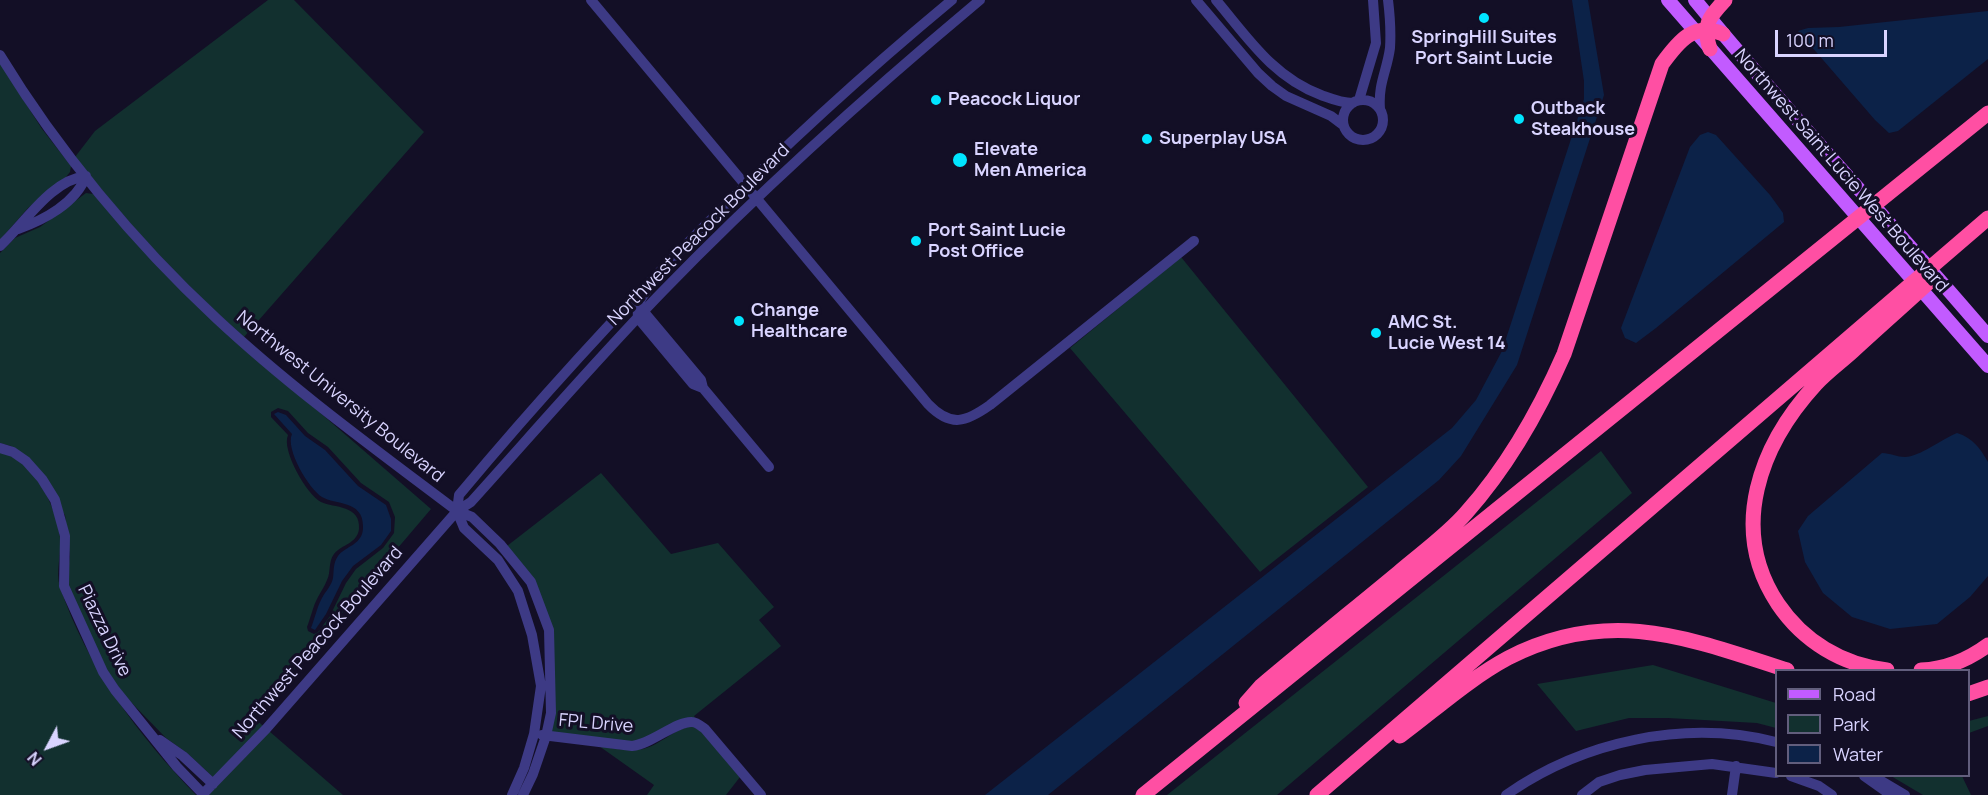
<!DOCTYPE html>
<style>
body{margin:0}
#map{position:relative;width:1988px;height:795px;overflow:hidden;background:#130f26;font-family:Manrope,sans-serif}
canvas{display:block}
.legend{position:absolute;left:1775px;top:669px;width:195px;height:108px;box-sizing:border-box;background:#130f26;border:2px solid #625e7d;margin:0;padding:8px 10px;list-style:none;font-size:18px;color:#d9d4ff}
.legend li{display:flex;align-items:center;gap:12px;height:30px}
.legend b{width:30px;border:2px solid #625e7d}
.north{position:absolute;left:18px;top:717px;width:60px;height:60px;-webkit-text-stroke:4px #130f26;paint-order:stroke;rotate:229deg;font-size:16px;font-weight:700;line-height:24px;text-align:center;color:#d9d4ff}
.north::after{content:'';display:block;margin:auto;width:21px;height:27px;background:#d9d4ff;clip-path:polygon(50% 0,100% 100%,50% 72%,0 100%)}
.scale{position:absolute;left:1775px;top:30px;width:112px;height:27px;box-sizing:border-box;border:3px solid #d9d4ff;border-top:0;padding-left:8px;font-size:18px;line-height:21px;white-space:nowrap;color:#d9d4ff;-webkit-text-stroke:4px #130f26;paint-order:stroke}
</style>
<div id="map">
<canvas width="1988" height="795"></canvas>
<ul class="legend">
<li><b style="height:8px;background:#c25bff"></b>Road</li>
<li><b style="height:16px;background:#12302f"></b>Park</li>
<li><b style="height:16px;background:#0c2248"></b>Water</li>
</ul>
<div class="north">N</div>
<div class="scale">100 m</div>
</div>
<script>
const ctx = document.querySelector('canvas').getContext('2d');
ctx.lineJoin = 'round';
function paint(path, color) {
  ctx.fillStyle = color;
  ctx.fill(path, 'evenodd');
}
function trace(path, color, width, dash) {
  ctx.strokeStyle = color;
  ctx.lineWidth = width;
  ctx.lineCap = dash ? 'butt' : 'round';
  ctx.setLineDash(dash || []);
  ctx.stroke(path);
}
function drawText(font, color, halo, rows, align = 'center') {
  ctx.font = font + ' Manrope,sans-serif';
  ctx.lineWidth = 6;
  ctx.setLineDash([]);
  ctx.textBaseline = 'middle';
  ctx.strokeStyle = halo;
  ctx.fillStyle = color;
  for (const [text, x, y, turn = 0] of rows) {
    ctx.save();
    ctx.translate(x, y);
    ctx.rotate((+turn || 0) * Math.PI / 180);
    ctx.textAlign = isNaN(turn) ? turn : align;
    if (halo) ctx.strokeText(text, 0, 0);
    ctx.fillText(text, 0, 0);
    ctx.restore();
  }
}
paint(new Path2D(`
 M268,0H294L424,132L244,337C182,283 125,220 75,157L95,131Z
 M0,63L42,129L71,166L70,172L66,177L28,208L0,240Z
 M86,193L93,194L302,397L431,509L254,717L263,726L214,778L187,753L166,738L125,696L107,670L68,586L67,576L70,556L65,515L11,446L0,443V253L15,238L40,227ZM278,408L288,411L308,433L328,447L361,483L389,502L395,517L394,533L383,548L356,569L346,583L330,616L318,632L314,634L308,631L307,627C311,617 313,606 318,597C321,591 325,586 327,580C331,572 328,562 334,554C342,544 357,544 359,529C361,505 334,508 321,502C307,495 281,450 288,435L271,417V412Z
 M1181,257L1368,487L1260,572L1070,348Z
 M1601,451L1632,493L1277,795H1167Z
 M0,452C34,460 56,506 60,537C62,553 55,572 60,587C87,667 138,735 196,795H0Z
 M601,473L671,554L718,543L774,607L759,620L781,646L694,716L695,718L642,741L633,742L551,732L553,628L507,546Z
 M1653,665L1776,703V728L1757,723L1668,718H1629L1576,731L1537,684Z
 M1988,716V726L1969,733V721Z
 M692,726L702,732L740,777L726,795H647L654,785L599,746C612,748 629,752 643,749C660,745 674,729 692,726Z
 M269,731L343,795H208Z
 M1891,776H1962L1971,795H1923Z`), '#12302f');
paint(new Path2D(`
 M1572,0H1588L1604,95L1517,365L1461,456L1439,480L1048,795H985L1452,428L1476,400L1502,351L1584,99V81Z
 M1988,11V59L1898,131L1889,133L1875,120L1798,31L1808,28L1839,27Z
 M1708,132L1716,135L1770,195L1783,213L1784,222L1656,328L1636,343L1625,338L1621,328L1690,147L1700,135Z
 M278,412L286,415L305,436L325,450L358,486L386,505L391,519V531L381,545L353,566L342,581L326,614L315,630L311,628C315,618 317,607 322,598C325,592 332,585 333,578C334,570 333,563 338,556C345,546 364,545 363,526C363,500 335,505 322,497C309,489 285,449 292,434L274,414Z
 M1957,433C1973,438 1980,448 1988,462V576L1970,597L1937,624L1890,629L1852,617L1823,593L1805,562L1798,531L1808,516L1882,453C1890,453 1897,457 1905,457C1919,457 1942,439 1957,433Z`), '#0c2248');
trace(new Path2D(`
 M591,0L928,404C951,428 966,422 990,405L1194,241
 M1196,0L1258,73L1272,86L1286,96L1331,116L1343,125
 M1216,0C1248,38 1273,77 1321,95C1332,99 1341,103 1353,103
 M0,55C57,149 135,243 216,318C291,388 375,449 457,511L472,517L500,544L531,582L549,630L551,713L546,736L533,774L523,795
 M1343 120a20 20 0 1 1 40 0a20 20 0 1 1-40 0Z
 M1359,100L1376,43L1373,0
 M1380,109C1378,83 1387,71 1390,48C1391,32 1390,16 1388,0
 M0,246C25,223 51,180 86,176C76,203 44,220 18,229
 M646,292C639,301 637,306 638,318L693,384L703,388
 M644,312L701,380L703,388L769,467
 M0,448L13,452L26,461L42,479L55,500L65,536L64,586L103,672L115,690L177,767L203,794
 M542,735L632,746C652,744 676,721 692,722C696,722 701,726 705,729L761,795
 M160,740L183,756L213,784
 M1791,776L1819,786L1832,795
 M1864,776L1891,795
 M1873,776L1905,795
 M202,795L266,729L457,511L471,502C535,431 597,359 663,291C763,188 870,92 980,0
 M512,795L524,768L534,734L541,686L532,635L518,591L498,560L464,528L457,511L459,495C609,316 772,149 952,0
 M1506,795C1583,741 1685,719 1776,742
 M1582,795L1599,782L1620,775L1645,770L1712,764L1776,773
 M1732,795L1736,766`), '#3d3a85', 10);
trace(new Path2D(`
 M1668,0L1988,366
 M1695,0C1789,115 1892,223 1988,336`), '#c25bff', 14);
trace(new Path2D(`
 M1710,49C1702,25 1709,17 1725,0
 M1887,670C1842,665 1803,641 1778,604C1728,529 1760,445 1816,384C1827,372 1841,362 1853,351C1878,328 1903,306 1928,283
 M1921,670C1945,669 1969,659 1988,645
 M1968,694L1988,687
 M1246,703L1261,686C1306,648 1352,611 1398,573C1420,554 1447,535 1466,513C1508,466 1539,411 1564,354L1662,64C1678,42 1694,21 1723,34
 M1400,736C1435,710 1469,679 1508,658C1609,606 1688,638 1787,670
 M1143,795L1988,113
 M1317,795L1988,218`), '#ff4fa3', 15);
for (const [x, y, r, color] of [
 [1484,18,6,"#00e5ff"],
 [936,100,6,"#00e5ff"],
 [1519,119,6,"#00e5ff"],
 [1147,139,6,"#00e5ff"],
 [960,160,8,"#00e5ff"],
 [916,241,6,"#00e5ff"],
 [739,321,6,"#00e5ff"],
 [1376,333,6,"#00e5ff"]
]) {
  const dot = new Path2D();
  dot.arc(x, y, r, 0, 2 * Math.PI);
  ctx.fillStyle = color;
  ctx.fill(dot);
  trace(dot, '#130f26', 2);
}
drawText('bold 18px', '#d9d4ff', '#130f26', [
 ["SpringHill Suites",1484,38,"center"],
 ["Port Saint Lucie",1484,59,"center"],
 ["Peacock Liquor",948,100],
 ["Outback",1531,109],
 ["Steakhouse",1531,130],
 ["Superplay USA",1159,139],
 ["Elevate",974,150],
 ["Men America",974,171],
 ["Port Saint Lucie",928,231],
 ["Post Office",928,252],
 ["Change",751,311],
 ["Healthcare",751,332],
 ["AMC St.",1388,323],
 ["Lucie West 14",1388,344]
], 'left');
drawText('18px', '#d9d4ff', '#130f26', [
 ["Northwest Saint Lucie West Boulevard",1841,171,49],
 ["Northwest Peacock Boulevard",699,235,-45],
 ["Northwest University Boulevard",340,397,39],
 ["Piazza Drive",104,631,64],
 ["Northwest Peacock Boulevard",318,643,-49],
 ["FPL Drive",596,724,5]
]);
</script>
